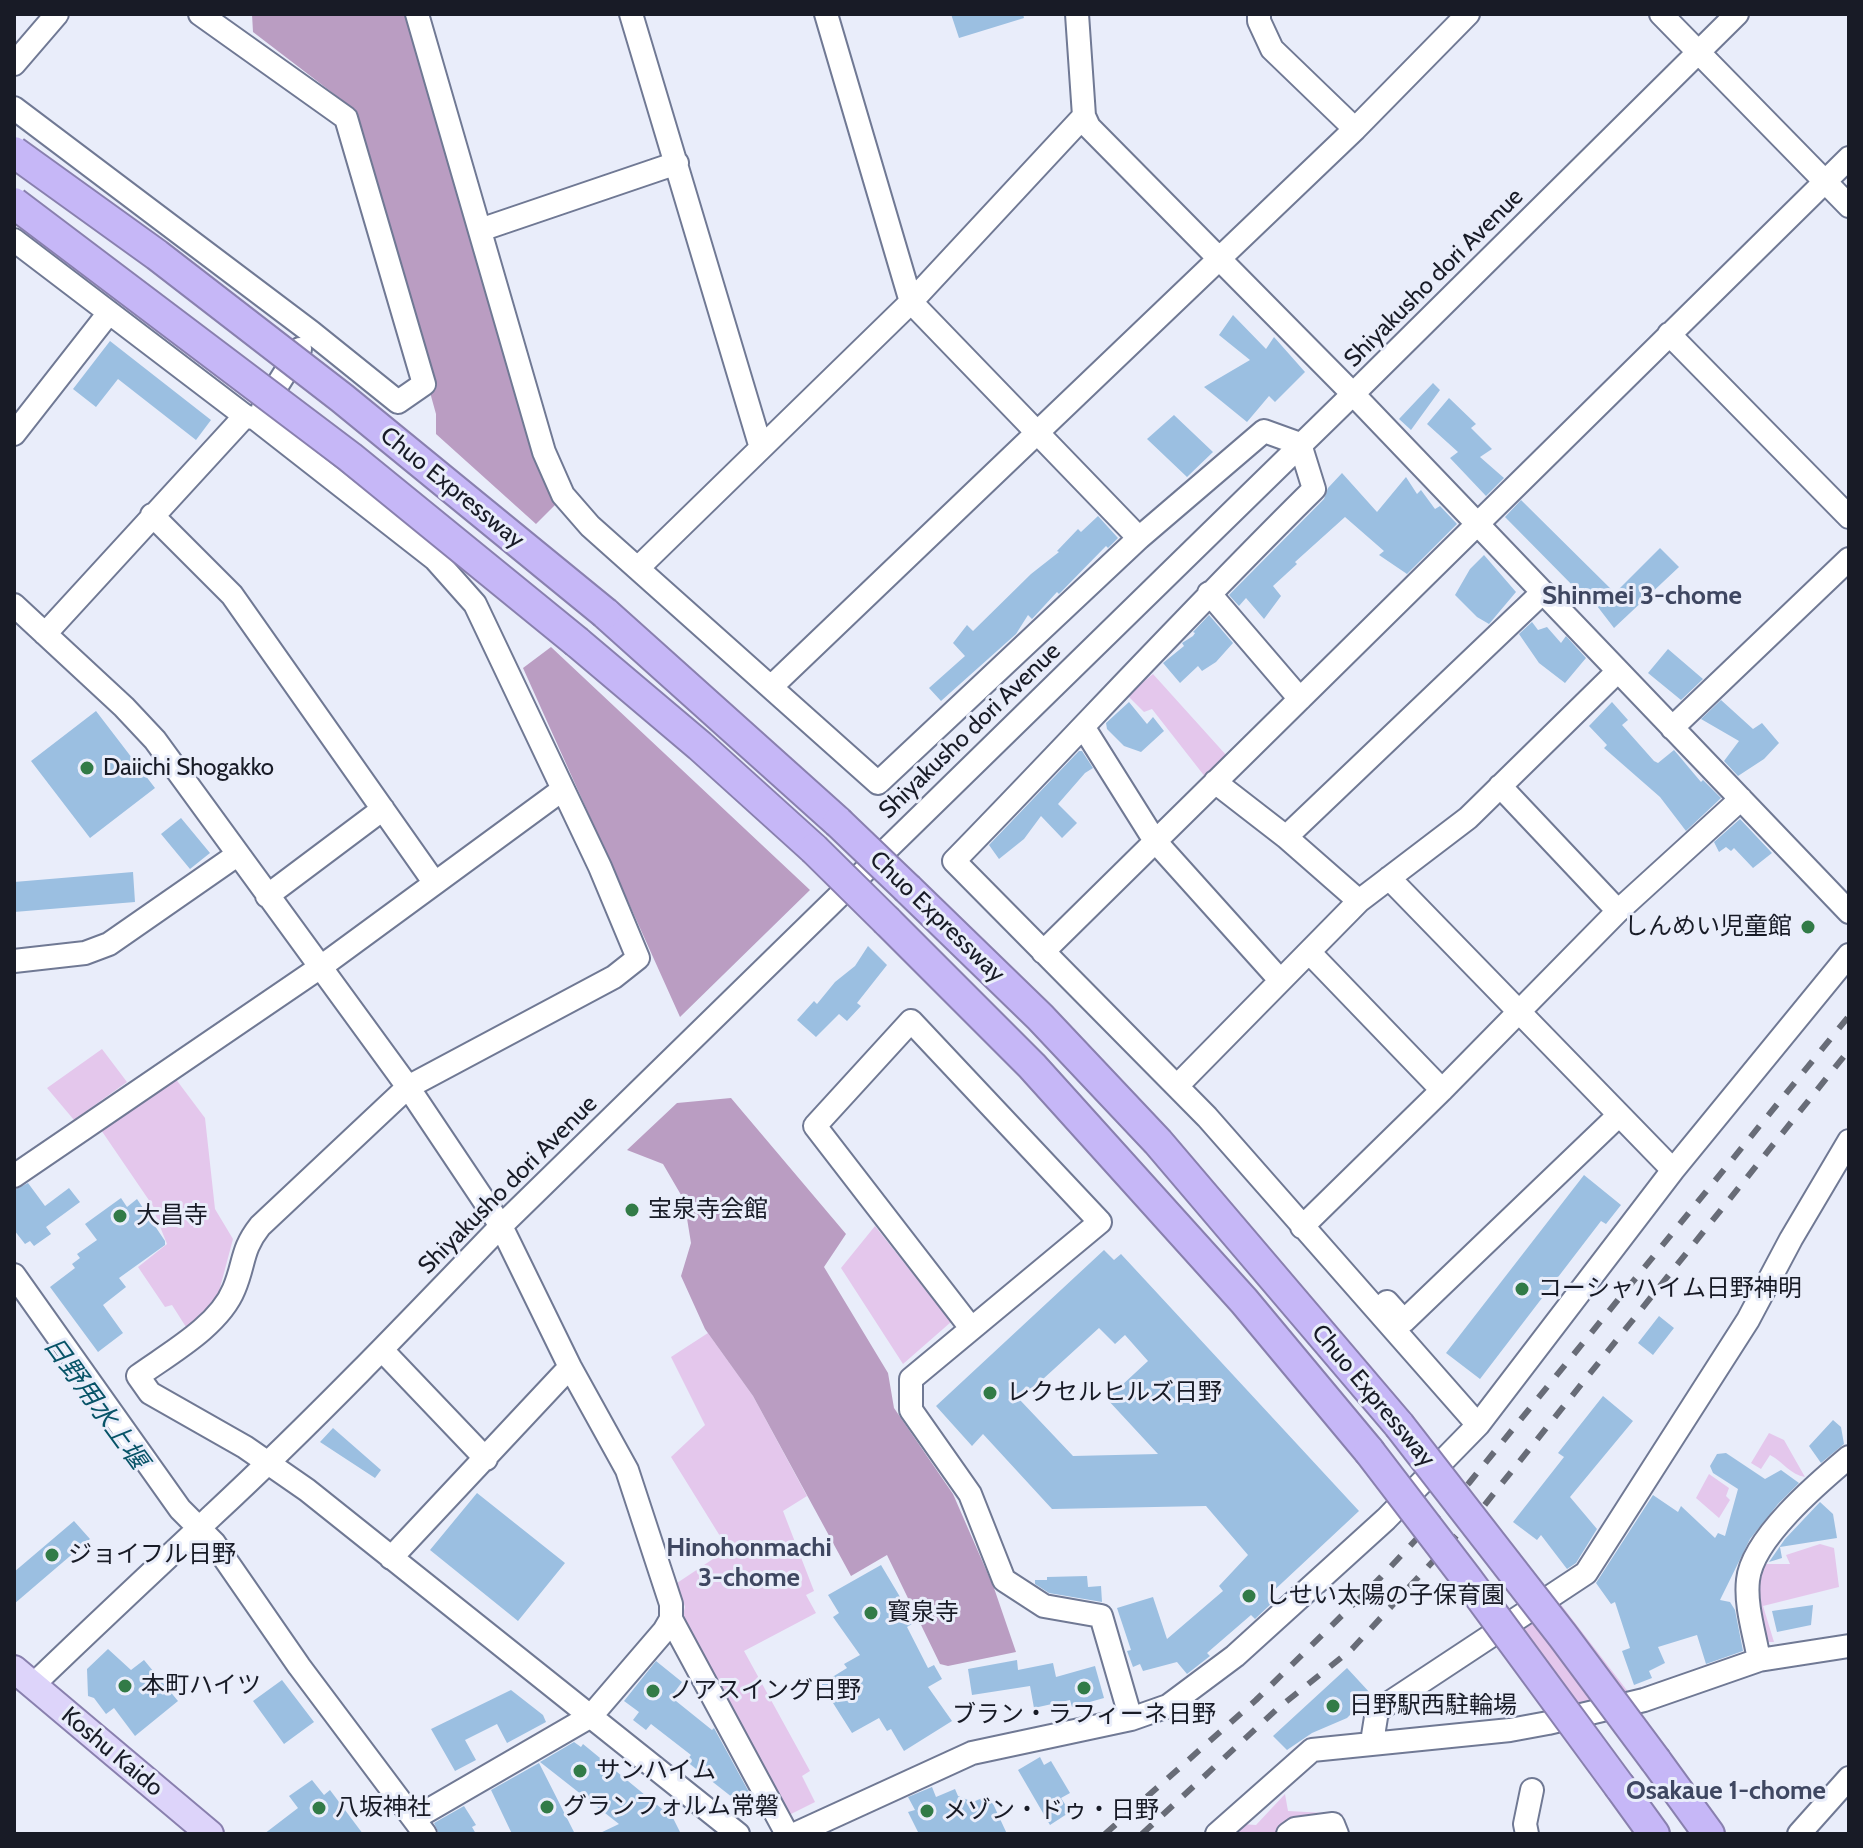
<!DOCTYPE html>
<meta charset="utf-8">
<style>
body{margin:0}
#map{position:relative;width:1863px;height:1848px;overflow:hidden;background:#e9edfa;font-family:Cabin,sans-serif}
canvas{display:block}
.frame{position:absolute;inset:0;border:16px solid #181b26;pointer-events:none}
</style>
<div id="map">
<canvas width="1863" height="1848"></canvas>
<div class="frame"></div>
</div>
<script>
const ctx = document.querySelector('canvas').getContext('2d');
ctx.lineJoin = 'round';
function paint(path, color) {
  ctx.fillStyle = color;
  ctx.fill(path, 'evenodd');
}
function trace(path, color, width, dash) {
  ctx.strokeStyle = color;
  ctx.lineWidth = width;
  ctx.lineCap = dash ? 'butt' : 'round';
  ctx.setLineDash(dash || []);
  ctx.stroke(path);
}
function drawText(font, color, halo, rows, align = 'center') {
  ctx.font = font + ' Cabin,"Noto Sans JP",sans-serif';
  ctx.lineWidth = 6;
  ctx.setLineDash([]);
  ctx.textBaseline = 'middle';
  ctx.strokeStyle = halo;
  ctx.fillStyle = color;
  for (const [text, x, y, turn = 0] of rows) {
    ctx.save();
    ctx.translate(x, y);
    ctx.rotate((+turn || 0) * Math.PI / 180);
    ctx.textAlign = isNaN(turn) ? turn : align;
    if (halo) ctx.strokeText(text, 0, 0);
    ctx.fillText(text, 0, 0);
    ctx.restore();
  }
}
paint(new Path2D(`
 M1153,674L1227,756L1206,778L1152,709L1144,712L1127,695Z
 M102,1049L127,1082L74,1120L47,1088Z
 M172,1074L205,1118L215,1209L233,1239L217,1299L186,1327L172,1305L165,1307L138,1267L167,1244L155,1214L157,1212L99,1127Z
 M875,1226L951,1322L903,1364L841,1268Z
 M708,1333L753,1396L807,1496L783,1511L814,1591L806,1595L816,1613L744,1651L810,1771L802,1776L815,1802L789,1815L680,1627L685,1607L677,1583L728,1549L671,1457L705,1425L671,1357Z
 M1769,1433L1784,1440L1805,1477C1791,1475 1783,1462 1770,1455L1761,1469L1751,1463Z
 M1709,1474L1729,1488L1726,1496L1730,1500L1719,1518L1696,1498Z
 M1820,1544L1834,1548L1839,1587L1763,1606L1774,1642H1762L1754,1601L1761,1564H1790L1786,1555Z
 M1559,1602L1629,1693L1558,1717L1498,1636Z
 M1285,1794L1288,1811L1345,1814L1293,1819L1278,1834H1238L1242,1824L1256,1825Z`), '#e4c7ec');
paint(new Path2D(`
 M252,14H405L526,423L557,503L536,524L436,434V414L351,107L253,32Z
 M551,647L810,890L680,1017L523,668Z
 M731,1098L846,1234L824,1267L888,1373L894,1408L953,1494L994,1588L1016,1652L948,1666L940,1664L887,1555L851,1576L753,1396L705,1329L681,1276L691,1243L684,1200L663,1164L627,1150L677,1103Z`), '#ba9dc2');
paint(new Path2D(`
 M951,14H1023L1024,18L959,38Z
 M1233,315L1266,349L1274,337L1305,372L1275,402L1269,396L1247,422L1204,387L1250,360L1219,335Z
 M110,341L211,420L196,440L118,379L96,407L73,389Z
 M1433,383L1440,390L1411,430L1399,419Z
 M1449,398L1476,424L1471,428L1492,449L1480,457L1504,478L1486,496L1450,458L1458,452L1427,424Z
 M1174,415L1213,452L1187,477L1147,439Z
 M1342,473L1377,512L1406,477L1417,494L1421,490L1435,509L1440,506L1457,524L1407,574L1379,555L1384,551L1345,517L1295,562L1297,564L1273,586L1281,596L1264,619L1246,598L1239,606L1229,595L1324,499L1328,488Z
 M1521,500L1615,593L1660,548L1679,567L1614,628L1584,589L1580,593L1505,517Z
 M1098,516L1118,538L1108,548L1106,546L1059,594L1057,592L1032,619L1028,615L1016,634L941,701L929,688L965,656L953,643L967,625L973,631L1031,574L1059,552L1057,551L1078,529L1081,532Z
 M1484,555L1516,592L1489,624L1477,617L1455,595L1470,569Z
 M1209,615L1233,643L1216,662L1202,671L1198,666L1180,683L1163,663L1184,646L1182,643L1193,636L1195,633L1193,632Z
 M1532,622L1538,630L1547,627L1561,643L1566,636L1586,658L1565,683L1539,663L1519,634Z
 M1668,649L1703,679L1681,700L1648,673Z
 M1721,700L1753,729L1762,723L1779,743L1764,759L1738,776L1724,761L1739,741L1701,719Z
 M1129,702L1147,724L1153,717L1164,731L1141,752L1124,746L1107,729L1106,723Z
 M1612,702L1628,720L1622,725L1654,761L1658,763L1674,750L1701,782L1703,780L1721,798L1686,831L1660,797L1604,748L1607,745L1589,726Z
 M96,711L155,788L90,838L31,761Z
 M1079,751H1082L1093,768L1085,773L1058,804L1077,823L1062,838L1041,816L1024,839L999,859L989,845Z
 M181,818L210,853L190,869L161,834Z
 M1740,819L1772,853L1753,868L1734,848L1731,851L1726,847L1719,852L1714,842Z
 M133,872L135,902L14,912V882Z
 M868,946L887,965L857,1003L861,1006L847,1021L839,1014L816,1037L797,1020L814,1001L817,1004L835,982L855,966Z
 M1584,1175L1621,1205L1606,1224L1601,1221L1480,1379L1446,1353Z
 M28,1183L45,1206L69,1188L80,1202L46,1227L51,1234L34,1246L30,1241L25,1244L14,1230V1190Z
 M121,1198L127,1207L137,1199L165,1241V1245L119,1278L126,1287L103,1305L123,1333L98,1352L50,1287L75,1268L72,1264L80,1258L77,1254L97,1240L85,1224Z
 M1104,1250L1114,1260L1121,1254L1359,1511L1268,1596L1273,1602L1255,1619L1251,1615L1207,1653L1210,1656L1187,1674L1177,1662L1143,1671L1140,1664L1133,1667L1127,1651L1131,1650L1117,1608L1153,1597L1167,1639L1223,1591L1219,1586L1248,1555L1206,1506L1052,1509L983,1434L972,1446L936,1406ZM1099,1328L1115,1344L1125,1335L1148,1361L1107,1399L1158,1454L1073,1456L1020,1400Z
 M1659,1316L1674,1328L1653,1355L1638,1343Z
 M1603,1396L1633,1421L1570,1497L1597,1529L1576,1563L1567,1569L1541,1535L1537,1540L1513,1522L1564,1457L1558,1453Z
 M1833,1420L1841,1427L1844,1444L1821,1463L1809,1446Z
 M333,1428L381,1470L375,1478L320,1442Z
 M1726,1453L1765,1479L1781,1470L1799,1483L1778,1504L1750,1539L1720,1600L1730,1602L1735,1610L1743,1651L1706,1664L1697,1635L1658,1647L1665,1663L1649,1671L1652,1678L1634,1685L1622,1651L1630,1648L1615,1602L1611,1604L1596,1583L1653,1495L1678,1512L1681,1506L1715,1538L1718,1533L1725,1536L1738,1489L1713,1473L1710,1466L1717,1454Z
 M477,1493L565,1563L518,1621L430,1550Z
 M1820,1502L1833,1514L1837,1538L1780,1547L1782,1558L1769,1562L1785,1539Z
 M74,1521L90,1539L14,1604V1572Z
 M881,1565L915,1622L907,1627L928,1668L934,1665L942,1679L928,1687L952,1721L904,1751L891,1729L887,1731L879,1718L852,1733L821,1684L847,1668L844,1664L860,1655L833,1617L839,1613L828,1595Z
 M1087,1576L1088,1587L1101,1586L1102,1602L1049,1593L1035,1584V1580H1047V1577Z
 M1813,1605L1811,1625L1777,1632L1772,1611Z
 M108,1649L131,1670L144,1660L178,1701L135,1736L114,1708L106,1714L94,1698L88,1696L87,1669Z
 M1017,1660L1018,1670L1053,1663L1056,1677L1095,1666L1104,1698L1072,1707L1070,1700L1034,1708L1030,1686L972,1695L968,1669Z
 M656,1661L682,1682L671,1697L712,1730L714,1728L756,1805L751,1812L686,1761L691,1755L651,1724L646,1730L633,1720L639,1712L624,1701Z
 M1347,1668L1371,1694L1347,1718L1312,1733L1287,1750L1273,1736Z
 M282,1680L314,1722L284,1744L253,1701Z
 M511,1690L543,1715L546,1722L507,1743L497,1724L465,1740L476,1760L455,1771L431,1729Z
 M574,1742L581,1747L583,1744L673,1818L681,1834H598L619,1824L540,1762Z
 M1040,1757L1044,1765L1051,1761L1070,1793L1061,1798L1070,1812L1050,1825L1018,1770Z
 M539,1763L575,1834H512L491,1790Z
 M312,1780L324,1795L330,1790L363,1834H264L298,1808L289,1796Z
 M932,1787L936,1797L955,1789L958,1796L973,1802L989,1795L1007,1834H919L908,1812L915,1810L908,1797Z
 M464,1806L476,1825L472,1827L476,1834H439L434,1823Z`), '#9bbfe1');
const minor = new Path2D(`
 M417,14L544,452L563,495L590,526L878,783L1139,538L1264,431L1300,444L1314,489C1191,610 1075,737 954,861L1207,1117L1478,1425
 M631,14L761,448
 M826,14L911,302L1139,538
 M1077,14L1084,116L1089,127L1353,394L1849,912
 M1259,14V21L1272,49L1355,129
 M1661,14L1849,206
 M14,64L57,14
 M14,108L311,332L398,402L424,384L346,118L200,14
 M480,230L677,163
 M14,240L245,416L256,419L435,559L475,604L600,867L638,958L614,977L408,1087L260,1226C241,1250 245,1263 234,1289C219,1326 170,1353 138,1376L150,1393L245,1447L307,1490L738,1834
 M1669,334L1849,517
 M263,408L300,349
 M14,434L108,314
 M152,515L232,595L434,882
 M639,567L911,302L1084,116
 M1209,593L1300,699
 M14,605L124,707L155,740L408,1087L501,1226L570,1367L627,1470L671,1604V1619L664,1631L591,1716L415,1818
 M45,634L245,416
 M771,687L1355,129L1468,14
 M1084,728L1155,841L1280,980
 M1672,728L1849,559
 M1215,782L1286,837L1359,901
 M1500,786L1618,911
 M1286,837L1543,592
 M1389,878L1673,1170
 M267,896L383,809
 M1043,952L1849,158
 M1309,952L1442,1090
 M14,961L85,953L109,944L237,855
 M1177,1086L1359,901L1468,818L1618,671
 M14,1176L322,966L562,790
 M1302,1227L1442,1090L1618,911L1741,799
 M14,1275L180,1509L214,1543L299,1666L425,1834
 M1387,1302L1404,1321L1619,1115
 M971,1328L815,1126L911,1021L1100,1222L911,1379V1410L970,1494L1004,1580L1044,1606L1101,1616L1131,1719
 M382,1350L486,1459
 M391,1558L570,1367
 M671,1619L787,1834
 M1759,1660C1755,1635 1745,1606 1748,1580C1752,1539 1818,1483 1849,1457
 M33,1685C93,1627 153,1571 214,1514C313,1422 407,1324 501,1226L1353,394L1737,14
 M1372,1742L1377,1711L1586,1573L1748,1320L1791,1239L1849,1141
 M795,1834L972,1753L1131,1719L1168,1706L1235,1656L1386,1519L1478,1425L1673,1170L1849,955
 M1217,1834L1312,1750L1510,1730L1548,1723L1644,1700L1759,1660L1849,1646
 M1288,1834L1295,1829L1333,1824L1337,1834
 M1527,1834L1525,1824L1532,1790
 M1799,1834L1849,1778`);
const major = new Path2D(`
 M14,1669L210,1834`);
const highway = new Path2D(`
 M605,613L838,822
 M577,642L700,746L814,849
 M908,889L1040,1017L1158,1142L1399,1425
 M887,921L1032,1066L1244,1301L1369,1451
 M1656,1761L1709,1834
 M1620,1787L1654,1834`);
trace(minor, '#707994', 26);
trace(major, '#8980ae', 30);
trace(highway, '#8980ae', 34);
trace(minor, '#fff', 22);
trace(major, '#ddd4fa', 26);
trace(highway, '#c6b7f7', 30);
trace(new Path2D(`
 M1105,1834L1256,1700L1381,1577L1469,1483L1849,1016
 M1142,1834L1277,1709L1352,1649L1483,1507L1849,1050`), '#686c77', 6, [14, 14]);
const highwayBridge = new Path2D(`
 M14,152L157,255L342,398L605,613
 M14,203L350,457L577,642
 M838,822L908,889
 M814,849L887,921
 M1399,1425L1563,1636L1656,1761
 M1369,1451L1467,1579L1620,1787`);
trace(highwayBridge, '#8980ae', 34, []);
trace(highwayBridge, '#c6b7f7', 30);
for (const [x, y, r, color] of [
 [87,768,8,"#327b47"],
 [1808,927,8,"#327b47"],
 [632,1210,8,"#327b47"],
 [120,1216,8,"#327b47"],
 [1522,1289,8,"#327b47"],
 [990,1393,8,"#327b47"],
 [52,1555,8,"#327b47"],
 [1249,1596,8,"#327b47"],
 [871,1613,8,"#327b47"],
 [125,1686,8,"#327b47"],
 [1084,1688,8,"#327b47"],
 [653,1691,8,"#327b47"],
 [1333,1706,8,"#327b47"],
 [580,1771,8,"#327b47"],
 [547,1807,8,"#327b47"],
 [319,1808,8,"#327b47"],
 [927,1811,8,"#327b47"]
]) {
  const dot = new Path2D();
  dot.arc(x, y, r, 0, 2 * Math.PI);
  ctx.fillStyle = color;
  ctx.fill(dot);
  trace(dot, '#e9edfa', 3);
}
drawText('24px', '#181b26', '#e9edfa', [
 ["Shiyakusho dori Avenue",1434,278,-45],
 ["Chuo Expressway",452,488,39],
 ["Shiyakusho dori Avenue",970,731,-44],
 ["Chuo Expressway",937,917,44],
 ["Shiyakusho dori Avenue",508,1185,-45],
 ["Chuo Expressway",1373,1396,50],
 ["Koshu Kaido",112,1752,40]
]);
drawText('24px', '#181b26', '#e9edfa', [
 ["Daiichi Shogakko",103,768],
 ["しんめい児童館",1792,927,"right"],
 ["宝泉寺会館",648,1210],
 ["大昌寺",136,1216],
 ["コーシャハイム日野神明",1538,1289],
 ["レクセルヒルズ日野",1006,1393],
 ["ジョイフル日野",68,1555],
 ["しせい太陽の子保育園",1265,1596],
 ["寳泉寺",887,1613],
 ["本町ハイツ",141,1686],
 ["ノアスイング日野",669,1691],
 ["日野駅西駐輪場",1349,1706],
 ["ブラン・ラフィーネ日野",1084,1715,"center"],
 ["サンハイム",596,1771],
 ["グランフォルム常磐",563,1807],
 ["八坂神社",335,1808],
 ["メゾン・ドゥ・日野",943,1811]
], 'left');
drawText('bold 26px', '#3f4761', '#e9edfa', [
 ["Shinmei 3-chome",1642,596],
 ["Hinohonmachi",749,1548],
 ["3-chome",749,1578],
 ["Osakaue 1-chome",1726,1791]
]);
drawText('italic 26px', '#075367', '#e9edfa', [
 ["日野用水上堰",95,1403,54]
]);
</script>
